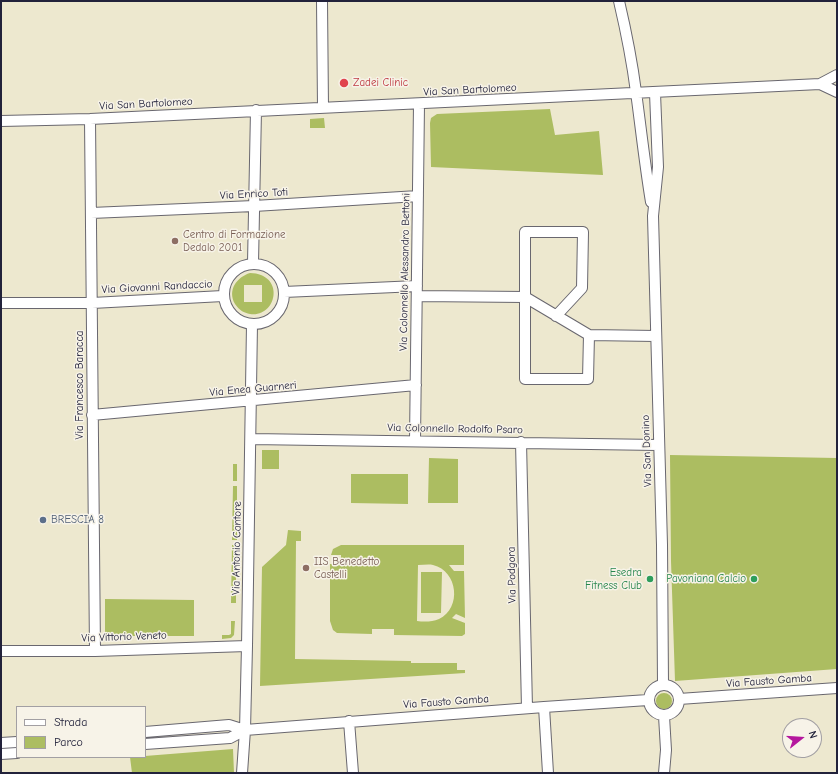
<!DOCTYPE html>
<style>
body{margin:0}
#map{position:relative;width:838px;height:774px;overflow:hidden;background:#ede8cf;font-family:"Comic Neue",sans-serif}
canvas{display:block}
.frame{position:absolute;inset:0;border:2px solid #22223b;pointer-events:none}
.legend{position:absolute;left:16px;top:706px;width:130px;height:52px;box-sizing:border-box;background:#f7f3e8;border:1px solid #a29fa3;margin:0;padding:5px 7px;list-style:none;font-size:12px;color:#22223b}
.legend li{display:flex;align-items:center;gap:8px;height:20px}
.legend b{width:20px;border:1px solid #a29fa3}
.north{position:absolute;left:782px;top:718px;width:40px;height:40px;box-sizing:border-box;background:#f7f3e8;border:1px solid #a29fa3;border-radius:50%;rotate:73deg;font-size:11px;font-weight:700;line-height:16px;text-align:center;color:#22223b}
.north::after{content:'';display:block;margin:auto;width:14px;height:18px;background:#b5179e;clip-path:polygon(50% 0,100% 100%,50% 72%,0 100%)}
</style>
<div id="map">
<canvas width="838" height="774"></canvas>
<div class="frame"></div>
<ul class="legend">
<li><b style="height:5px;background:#fff"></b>Strada</li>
<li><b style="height:11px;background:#acbd61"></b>Parco</li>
</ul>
<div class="north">N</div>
</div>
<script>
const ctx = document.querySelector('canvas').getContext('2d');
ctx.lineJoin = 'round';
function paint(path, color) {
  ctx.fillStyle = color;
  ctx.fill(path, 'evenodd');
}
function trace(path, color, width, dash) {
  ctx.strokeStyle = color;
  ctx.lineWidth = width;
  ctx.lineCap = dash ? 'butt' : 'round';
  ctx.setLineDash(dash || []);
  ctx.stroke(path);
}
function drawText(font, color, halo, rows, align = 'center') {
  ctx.font = font + ' "Comic Neue",sans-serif';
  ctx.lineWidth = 3;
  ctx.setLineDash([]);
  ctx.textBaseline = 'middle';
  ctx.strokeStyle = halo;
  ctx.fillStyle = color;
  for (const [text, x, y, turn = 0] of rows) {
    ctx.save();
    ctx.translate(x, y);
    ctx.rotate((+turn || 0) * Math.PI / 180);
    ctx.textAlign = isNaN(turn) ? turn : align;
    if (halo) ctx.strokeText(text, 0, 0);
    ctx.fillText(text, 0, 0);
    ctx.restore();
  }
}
paint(new Path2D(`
 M550,109L555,135L599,131L603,175L431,167L430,123L431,118L437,114Z
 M324,118L325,128H310V119Z
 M250,273C286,274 277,318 250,314C244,313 239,310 235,304C227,290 237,277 250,273ZM244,285H262V302H244Z
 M262,450H279V469H262Z
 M670,455L837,458V669L675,681L671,561Z
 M429,458L458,459V503H428Z
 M233,464H237V481H233Z
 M351,474H408V504L351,503Z
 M233,486H237V540H232Z
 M288,530L301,531V541H296L295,659L411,661V663H457V670H465V673L260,686L262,567L286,545Z
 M232,545H236V603H231Z
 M341,545H464V565H449L454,571H464L465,618L456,614L452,618L465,623V634L462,636L394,635V629H372V634L337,633L333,630L330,621V564H341V555H331L333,549ZM418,565C423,565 429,564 433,565C458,571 462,608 439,619C432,622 424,622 417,621Z
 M421,572H442L441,613H421Z
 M105,599L194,600V636H105Z
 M231,621H235L234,635L231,638L222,639V635H229L231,634Z
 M656 701a8 8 0 1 1 16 0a8 8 0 1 1-16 0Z
 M233,749L234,773H132L130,757H145V756Z`), '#acbd61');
const minor = new Path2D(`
 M322,1L323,108
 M619,1C626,31 632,61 636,92C641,129 645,166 651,202
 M820,84L837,75
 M655,93L658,167L653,216L662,545L663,685
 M90,119L95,651
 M1,121L90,119L820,84L837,92
 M91,213L254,206L418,196
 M253,263L256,110
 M224 294a30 30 0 1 1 60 0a30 30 0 1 1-60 0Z
 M284,292L417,286
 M417,296L525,297L589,335L656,336
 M1,303H92L223,296
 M556,316L582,288L583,232H525V379H588L589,335
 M92,415L416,385
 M251,439L658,445
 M415,441L419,104
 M521,442L527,708
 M1,651H95L247,646
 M649 700a15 15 0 1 1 30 0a15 15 0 1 1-30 0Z
 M679,699L837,688
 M544,707L548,773
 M349,721L353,773
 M145,732L229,725L245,730L544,707L648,700
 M1,743L17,742
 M145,744L230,738L245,730
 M1,754L17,753
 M242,773L245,730L247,646L252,324
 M664,773L666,750L664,716`);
trace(minor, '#69676f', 12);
trace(minor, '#fff', 10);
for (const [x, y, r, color] of [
 [344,83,5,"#e0444e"],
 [175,241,4,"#8d6e63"],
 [43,520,4,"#5c6f8a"],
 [306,568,4,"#8d6e63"],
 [650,579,4,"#2e9e5b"],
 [754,579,4,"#2e9e5b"]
]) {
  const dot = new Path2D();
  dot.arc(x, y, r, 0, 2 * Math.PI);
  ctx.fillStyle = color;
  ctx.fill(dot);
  trace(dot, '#f7f3e8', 1.5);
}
drawText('11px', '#be3a42', '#f7f3e8', [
 ["Zadei Clinic",353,83]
], 'left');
drawText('11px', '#22223b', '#f7f3e8', [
 ["Via San Bartolomeo",470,90,-3],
 ["Via San Bartolomeo",146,104,-3],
 ["Via Enrico Toti",254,194,-3],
 ["Via Colonnello Alessandro Bettoni",405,272,-89],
 ["Via Giovanni Randaccio",157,287,-3],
 ["Via Francesco Baracca",80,385,-90],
 ["Via Enea Guarneri",253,389,-5],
 ["Via Colonnello Rodolfo Psaro",455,429,1],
 ["Via San Donino",647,451,-92],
 ["Via Antonio Cantore",237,548,-89],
 ["Via Podgora",512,575,-91],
 ["Via Vittorio Veneto",124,637,-2],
 ["Via Fausto Gamba",769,681,-4],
 ["Via Fausto Gamba",446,702,-4]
]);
drawText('11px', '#785e54', '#f7f3e8', [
 ["Centro di Formazione",183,235],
 ["Dedalo 2001",183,248],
 ["IIS Benedetto",314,562],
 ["Castelli",314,575]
], 'left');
drawText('11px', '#4e5e75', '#f7f3e8', [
 ["BRESCIA 8",51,520]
], 'left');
drawText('11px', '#27864d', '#f7f3e8', [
 ["Esedra",642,573],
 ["Fitness Club",642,586],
 ["Pavoniana Calcio",746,579]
], 'right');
</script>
